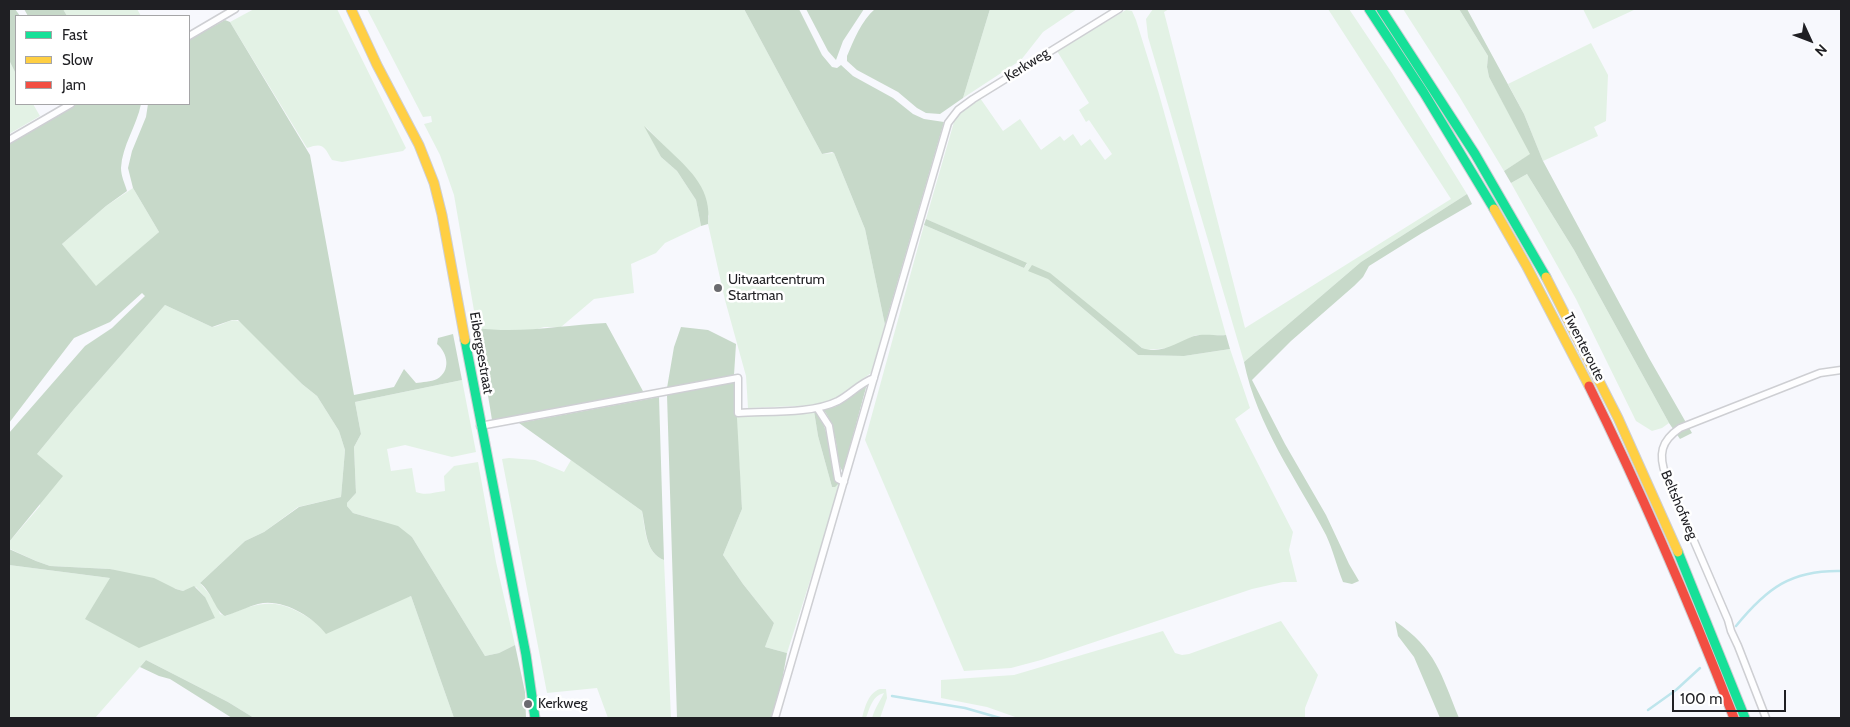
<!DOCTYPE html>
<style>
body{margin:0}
#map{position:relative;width:1850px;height:727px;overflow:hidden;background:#f7f8fd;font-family:Cabin,sans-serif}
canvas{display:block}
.frame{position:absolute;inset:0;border:10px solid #1f1f23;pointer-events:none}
.legend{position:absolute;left:15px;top:15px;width:175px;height:90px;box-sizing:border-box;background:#fff;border:1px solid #a5a5a7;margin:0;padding:6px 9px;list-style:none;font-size:15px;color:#1f1f23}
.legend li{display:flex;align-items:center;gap:10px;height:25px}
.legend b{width:25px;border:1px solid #a5a5a7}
.north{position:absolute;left:1785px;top:15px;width:50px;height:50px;-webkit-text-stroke:4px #fff;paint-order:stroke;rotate:133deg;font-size:14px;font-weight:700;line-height:20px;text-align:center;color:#1f1f23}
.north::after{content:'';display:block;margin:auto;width:18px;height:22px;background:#1f1f23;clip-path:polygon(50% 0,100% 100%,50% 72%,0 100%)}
.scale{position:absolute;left:1672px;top:690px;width:114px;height:22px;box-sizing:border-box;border:2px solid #1f1f23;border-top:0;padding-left:6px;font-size:15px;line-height:18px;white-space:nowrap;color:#1f1f23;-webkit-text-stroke:4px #fff;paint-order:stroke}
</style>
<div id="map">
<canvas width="1850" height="727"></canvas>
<div class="frame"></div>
<ul class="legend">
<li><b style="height:6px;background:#16e098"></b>Fast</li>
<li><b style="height:6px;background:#ffcf43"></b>Slow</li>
<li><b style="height:6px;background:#f24e42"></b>Jam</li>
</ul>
<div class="north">N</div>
<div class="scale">100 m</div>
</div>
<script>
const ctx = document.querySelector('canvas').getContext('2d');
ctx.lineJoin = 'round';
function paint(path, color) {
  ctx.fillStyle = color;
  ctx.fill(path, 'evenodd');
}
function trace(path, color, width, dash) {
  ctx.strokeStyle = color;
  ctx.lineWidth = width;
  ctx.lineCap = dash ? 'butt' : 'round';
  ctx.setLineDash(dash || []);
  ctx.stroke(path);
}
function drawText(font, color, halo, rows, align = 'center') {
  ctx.font = font + ' Cabin,sans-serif';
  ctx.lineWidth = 5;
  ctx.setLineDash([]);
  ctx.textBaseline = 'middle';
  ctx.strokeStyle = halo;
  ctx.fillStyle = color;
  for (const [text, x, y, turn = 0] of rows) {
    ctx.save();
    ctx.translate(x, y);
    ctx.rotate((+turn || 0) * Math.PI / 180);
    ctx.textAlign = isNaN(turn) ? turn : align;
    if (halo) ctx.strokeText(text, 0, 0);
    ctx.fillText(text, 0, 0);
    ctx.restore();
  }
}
paint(new Path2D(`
 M63,9H137L141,16H67Z
 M254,9H337L406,148L403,151L342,162L332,160C324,147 324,142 307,148L230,22Z
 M367,9H744L822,154L834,153L865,229L885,325L871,373L836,398L820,405L748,408L746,376L725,300L708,224L709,216L668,150L646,127L661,157L677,171L696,200L701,226L665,243L656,253L631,264L634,293L594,299L561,327H544L534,330H490L477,328L454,195L440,155L424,124L432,122L431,116L423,117Z
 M990,9H1077L1043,32L1021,60L963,98Z
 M1153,9H1169L1164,12L1245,328L1451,199L1328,9H1349L1392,73L1467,194L1361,262L1244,362L1148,37L1146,19Z
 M1403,9H1459L1488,56L1487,67L1489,77L1531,154L1504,171L1459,96Z
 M1583,9H1636L1593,29Z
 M1126,10L1132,11L1136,20L1159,94L1226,335H1196L1170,348L1145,350L1048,279L1138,355L1184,356L1230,349L1250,408L1235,419L1293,532L1289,550L1297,582H1283L1252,589L1041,660L1011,668L964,671L865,440L924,225L1024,268L1027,264L926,219L956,115L957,112L980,98L1003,131L1020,119L1041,150L1060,136L1064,141L1073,134L1081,146L1090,139L1105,160L1112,154L1089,120L1086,122L1079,110L1089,103L1057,51Z
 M1591,43L1608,75L1606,121L1594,127L1598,136L1543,161L1524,114L1508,84Z
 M9,60L16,74V104H33L40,116L9,134Z
 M1527,174L1574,250L1669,423L1662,428L1652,431L1636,421L1576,299L1511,183Z
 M133,188L159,232L96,287L62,244L106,206Z
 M165,305L212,327C227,325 231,314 245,325L302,384L317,396L339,431L345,450L341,497L298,507L264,532L245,541L200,583L215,601L220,614L226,616C266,598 284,599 320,626L411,596L454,718H254L228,702L146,660L95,718H9V565L110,578L205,597L196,587L183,591L110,569L50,566L36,561L10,549L9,542L40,506L37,454L74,409Z
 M462,380L476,452L452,457L405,445L387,449L391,471L412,468L416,492C426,496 435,492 445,491L444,476L454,466L478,462L496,562L515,645L499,653L485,656L412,537L374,519L353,513L347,506V503L356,493L354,447L361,434L355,402Z
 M814,411L818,436L832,487L840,482L838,493L787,653L765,647L774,623L743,584L723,555L742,509L736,415Z
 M509,458L535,460L564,472L571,460L642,511C645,527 645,553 664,560L671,718H608L597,688L547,693L502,459Z
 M1281,621L1318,675L1305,708V718H1018L987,707L941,698V680L1014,675L1163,631L1175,653L1182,655L1189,654Z
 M880,689H886L887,698L880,718H872C875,708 880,701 884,693C872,696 870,708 866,718H862C865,707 868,693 880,689Z`), '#e3f2e5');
paint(new Path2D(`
 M9,9H15L20,16H16V74L9,60Z
 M24,9H63L67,16H28Z
 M744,9H799L822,55L832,67L837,68L841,65L853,76L893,98L913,114L924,119L944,122L885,325L865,229L834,153L832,152L822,154Z
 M806,9H864L843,41L836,60L828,51Z
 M875,9H990L963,98L940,114L926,113L917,108L898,92L857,70L847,61V56C854,40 861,21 875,9Z
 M1459,9H1467L1524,114L1543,161L1649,358L1692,433L1680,439L1669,423L1574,250L1527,174L1511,183L1504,171L1530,154L1489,77L1487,67L1488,56Z
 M225,20L230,22L310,155L354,395L394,387L404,369L416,383C422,382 431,382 437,379C451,371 448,353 437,344L438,338L453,334L462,380L355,402L361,434L354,447L356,493L347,503V506L353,513L398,526L412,537L485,656L499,653L515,645L525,692L526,718H454L411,596L326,634C312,616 282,598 258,604C250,606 234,613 225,616C216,612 212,592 200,583L245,541L264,532L299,507L341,497L345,450L339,431L317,396L302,384L238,320H232L212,327L165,305L74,409L37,454L63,476L9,542V433L85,346L112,328L145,296L142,293L110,322L74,338L9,423V143L77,104H141C137,125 122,146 121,168C121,176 125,184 127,191L106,206L62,244L96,286L159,232L133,188L128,168L132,151L146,117L148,104H189V40Z
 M644,126C653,134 661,143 670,151C692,172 712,190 708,224L701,226L696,200L677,171L661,157Z
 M1467,194L1472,204L1422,233L1369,266L1363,277L1354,286L1291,341L1252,380L1285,444L1326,515L1349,564L1359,581L1352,584L1343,582C1337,567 1333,550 1326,535C1296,478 1257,426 1244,362L1361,262Z
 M926,219L1027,263L1024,268L924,225Z
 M1032,265L1050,273L1142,348C1162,355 1177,342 1194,336C1204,333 1216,336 1226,335L1230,349L1184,356L1138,355L1048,279L1028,271Z
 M606,323L644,393L492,420L477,328C520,334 563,325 606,323Z
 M681,327L708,330L736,344L734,375L667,388L674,347Z
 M735,382L742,509L723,555L743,584L774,623L765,647L787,653L782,681L771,718H677L667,395Z
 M867,384L843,472L840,467C836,447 836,424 822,408L835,407Z
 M659,397L664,560C645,553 646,528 642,511L519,423Z
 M814,411C830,426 827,447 833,467C835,472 838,477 840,482L835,487H832L818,436Z
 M9,549L36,561L50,566L110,569L154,578L176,589L183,591L194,586L205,597L215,618L139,648L85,619L110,578L9,565Z
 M1395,621C1436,649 1441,674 1459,718H1440L1414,657L1398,636Z
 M146,660L228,702L254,718H232L170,679L159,676L140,667Z`), '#c7d9c9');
trace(new Path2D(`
 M1736,626C1767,588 1791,570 1841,571
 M892,696L965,708L1000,718
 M1648,710L1676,690L1700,668`), '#bee5ec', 2.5);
const street = new Path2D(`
 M189,36L235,9
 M9,140L71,104
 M818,409L829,426L838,479L844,482
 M480,426L738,378V413C768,411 812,414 838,401C851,394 860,383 874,378
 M775,718L948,123L958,110L973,99L1119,9
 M1766,718L1738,646L1731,631L1728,620L1666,476C1658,454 1661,441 1680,428L1820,373L1841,370`);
const fast = new Path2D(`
 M1369,9L1424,93L1494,209
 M1381,9L1475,154L1546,277
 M465,340L526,655L535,718
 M1678,552L1745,718`);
const slow = new Path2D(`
 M351,9L377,65L419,145L434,183L442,215L465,340
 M1494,209L1526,265L1589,386
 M1546,277L1618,418L1678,552`);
const jam = new Path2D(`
 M1589,386C1643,495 1690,605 1734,718`);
trace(street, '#cecfd3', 9);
trace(fast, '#cecfd3', 11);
trace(slow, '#cecfd3', 11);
trace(jam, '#cecfd3', 11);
trace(street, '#fefeff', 6);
trace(fast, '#16e098', 9);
trace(slow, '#ffcf43', 9);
trace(jam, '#f24e42', 9);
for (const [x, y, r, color] of [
 [718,288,5,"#6b6b6f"],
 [528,704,5,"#6b6b6f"]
]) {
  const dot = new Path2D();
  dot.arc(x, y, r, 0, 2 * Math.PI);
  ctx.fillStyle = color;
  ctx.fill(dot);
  trace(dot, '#fff', 2);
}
drawText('14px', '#1f1f23', '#fff', [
 ["Kerkweg",1027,65,-32],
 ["Twenteroute",1584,347,63],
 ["Eibergsestraat",481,353,80],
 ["Beltshofweg",1679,505,67]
]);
drawText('14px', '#1f1f23', '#fff', [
 ["Uitvaartcentrum",728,280],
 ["Startman",728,296],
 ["Kerkweg",538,704]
], 'left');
</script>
